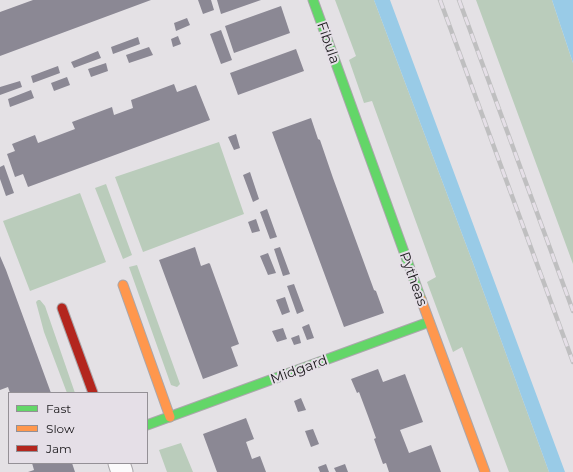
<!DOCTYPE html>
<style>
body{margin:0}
#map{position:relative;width:573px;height:472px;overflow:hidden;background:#e4e1e5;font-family:Montserrat,sans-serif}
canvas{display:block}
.legend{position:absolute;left:8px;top:392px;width:140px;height:72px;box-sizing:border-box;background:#e5dfe7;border:1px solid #949096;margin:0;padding:5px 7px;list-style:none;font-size:12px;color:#1b191c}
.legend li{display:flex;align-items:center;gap:8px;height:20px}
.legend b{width:20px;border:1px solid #949096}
</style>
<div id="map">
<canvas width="573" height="472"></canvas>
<ul class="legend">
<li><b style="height:5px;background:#63d668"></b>Fast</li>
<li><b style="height:5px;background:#ff974d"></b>Slow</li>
<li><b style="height:5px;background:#b3261e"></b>Jam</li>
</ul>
</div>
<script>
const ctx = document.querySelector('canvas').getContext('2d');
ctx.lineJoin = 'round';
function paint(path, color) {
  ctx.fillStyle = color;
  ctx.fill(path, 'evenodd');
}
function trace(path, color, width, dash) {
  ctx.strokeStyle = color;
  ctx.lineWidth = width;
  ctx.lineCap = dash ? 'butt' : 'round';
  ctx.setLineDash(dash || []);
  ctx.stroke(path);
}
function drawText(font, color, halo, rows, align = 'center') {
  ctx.font = font + ' Montserrat,sans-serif';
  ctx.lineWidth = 4;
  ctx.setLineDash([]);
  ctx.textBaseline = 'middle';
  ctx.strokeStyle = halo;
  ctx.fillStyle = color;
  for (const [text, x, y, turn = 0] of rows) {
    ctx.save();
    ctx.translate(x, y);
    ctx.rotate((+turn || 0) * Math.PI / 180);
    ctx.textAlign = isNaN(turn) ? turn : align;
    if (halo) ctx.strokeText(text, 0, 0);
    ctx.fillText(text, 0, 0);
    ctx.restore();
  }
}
paint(new Path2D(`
 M335,0H374L473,263L549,472H509L462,347L453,352L427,282L436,277L372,101L364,103L349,60L356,56Z
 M476,0H552L573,63V264Z
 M219,142L244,214L143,252L115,177Z
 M106,184L132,255L123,259L95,188Z
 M80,193L106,262L30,291L3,221Z
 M137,265L180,384L177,387L171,385L129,267Z
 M38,300H40L45,306L75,393H67L44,332L36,302Z
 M181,443L193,472H167L159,450Z`), '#baccbb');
paint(new Path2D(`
 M374,0H390L565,472H549L473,263Z
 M552,0H573V63Z`), '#99cbe7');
paint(new Path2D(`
 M33,0H151L0,56V12Z
 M198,0H211L214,10L203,14Z
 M217,0H261L221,14Z
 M281,6L290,33L234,53L225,26Z
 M187,18L190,25L176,31L174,23Z
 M221,30L232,60L221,64L210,34Z
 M178,36L181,44L173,47L171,39Z
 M138,37L140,44L113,54L111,47Z
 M149,47L153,55L129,63L126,55Z
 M296,49L304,71L238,95L230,73Z
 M98,51L101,58L74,68L71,62Z
 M106,63L108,71L91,77L88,69Z
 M58,66L60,73L33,83L31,76Z
 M67,77L70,85L54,91L51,83Z
 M20,81L22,87L0,95V87Z
 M174,84L177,92L196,85L210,120L28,187L23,174L15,177L7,154L15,151L12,144L35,135L38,143L75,129L72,122L112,107L114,115L133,108L131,100Z
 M31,90L34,98L10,107L8,99Z
 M311,118L318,139L320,140L333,178L374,290L376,291L384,313L344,327L272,132Z
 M236,134L240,148L234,150L228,137Z
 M4,165L14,193L6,196L0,179V167Z
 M250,172L259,199L253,202L243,175Z
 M267,209L277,237L270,239L260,212Z
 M256,219L260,231L252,233L248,222Z
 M195,247L201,266L209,263L210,264L239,344L231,347L238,366L203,379L159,260Z
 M280,247L290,274L283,276L274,249Z
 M268,253L276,273L268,275L260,256Z
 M0,256L6,270L51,393H10L8,387L0,390Z
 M294,284L304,311L297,314L287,286Z
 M285,297L290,312L282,315L276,300Z
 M309,324L314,338L307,340L302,327Z
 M283,328L287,339L277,342L272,331Z
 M299,335L301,343L294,345L291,338Z
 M378,369L383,382L405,374L423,422L400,430L409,453L431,445L441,472H389L386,463L383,464L374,439L376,438L368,416L359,392L357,393L351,379Z
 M301,398L306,410L298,412L294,401Z
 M246,418L254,439L246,442L252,459L260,456L266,472H217L203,434Z
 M313,429L319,444L311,447L305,431Z
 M32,463H72L75,472H28L34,470Z
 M326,464L329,472H320L318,467Z
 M345,464L348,472H336L334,468Z`), '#8b8894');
const street = new Path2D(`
 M119,463L122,472`);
const fast = new Path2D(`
 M313,0L421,299
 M147,425L429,322`);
const slow = new Path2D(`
 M123,285L170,417
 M421,299L485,472`);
const jam = new Path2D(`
 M62,308L93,393`);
trace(street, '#aaa7ab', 23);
trace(fast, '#aaa7ab', 11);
trace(slow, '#aaa7ab', 11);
trace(jam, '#aaa7ab', 11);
trace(street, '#fbfafb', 21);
trace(fast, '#63d668', 9);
trace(slow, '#ff974d', 9);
trace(jam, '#b3261e', 9);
const rail = new Path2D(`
 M440,0L573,362
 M459,0L573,311`);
trace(rail, '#bfbfc0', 4.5);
trace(rail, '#e5dfe7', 3, [9]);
drawText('14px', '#1b191c', '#e5dfe7', [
 ["Fibula",328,43,71],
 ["Pytheas",413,279,70],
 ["Midgard",299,370,-20]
]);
</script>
